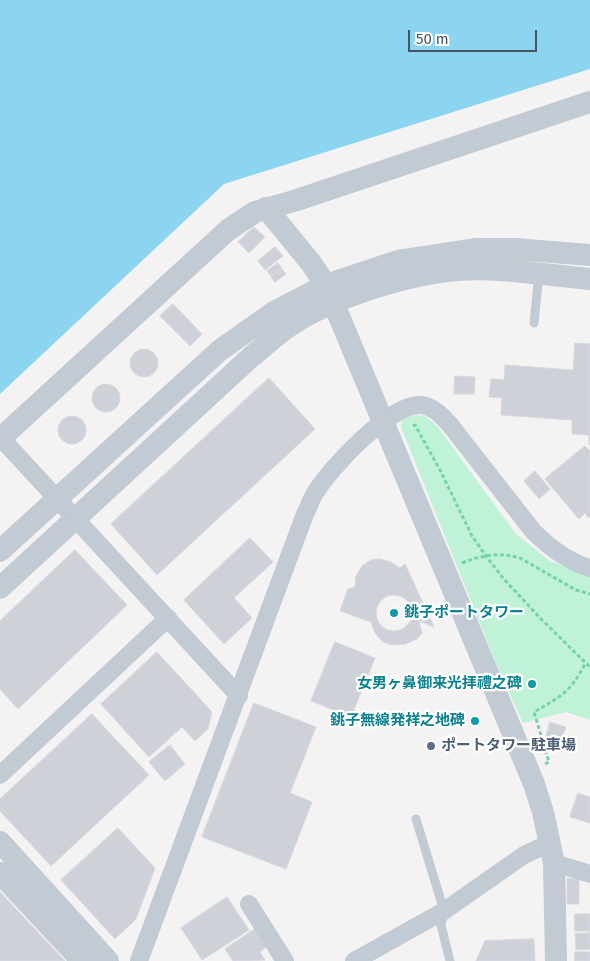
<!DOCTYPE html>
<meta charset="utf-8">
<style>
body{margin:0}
#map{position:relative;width:590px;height:961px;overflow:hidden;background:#f4f2f2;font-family:"Fira Sans",sans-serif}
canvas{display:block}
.scale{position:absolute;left:408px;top:30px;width:129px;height:22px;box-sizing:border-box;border:2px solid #495461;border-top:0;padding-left:6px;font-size:15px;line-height:18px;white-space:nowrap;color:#495461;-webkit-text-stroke:4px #fff;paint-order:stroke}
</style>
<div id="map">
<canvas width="590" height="961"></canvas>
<div class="scale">50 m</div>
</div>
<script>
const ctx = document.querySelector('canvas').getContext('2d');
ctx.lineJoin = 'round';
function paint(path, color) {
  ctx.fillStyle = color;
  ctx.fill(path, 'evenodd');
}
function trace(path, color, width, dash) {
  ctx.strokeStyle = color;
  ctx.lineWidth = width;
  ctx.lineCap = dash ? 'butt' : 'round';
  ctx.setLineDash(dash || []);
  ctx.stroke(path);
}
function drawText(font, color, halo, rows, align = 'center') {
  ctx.font = font + ' "Fira Sans","Noto Sans JP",sans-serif';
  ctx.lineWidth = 4.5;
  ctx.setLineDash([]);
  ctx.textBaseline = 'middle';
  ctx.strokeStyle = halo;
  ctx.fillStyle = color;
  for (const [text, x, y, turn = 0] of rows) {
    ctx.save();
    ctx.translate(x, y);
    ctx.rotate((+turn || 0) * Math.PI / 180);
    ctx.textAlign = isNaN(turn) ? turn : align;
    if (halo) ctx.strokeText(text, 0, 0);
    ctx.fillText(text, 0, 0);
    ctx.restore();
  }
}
paint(new Path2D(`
 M416,415L425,416L437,426L516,534L550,561L590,577V720L566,712L523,723L495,661L401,427V421L407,417Z`), '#c0f2d7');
paint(new Path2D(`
 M0,0H590V69L224,184L0,394Z`), '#8bd5f1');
const building = new Path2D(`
 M254,227L265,237L249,253L238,242Z
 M275,247L283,256L265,270L258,261Z
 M278,263L282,268L271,276L267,271Z
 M282,269L286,274L275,282L271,277Z
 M173,304L202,334L190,346L160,316Z
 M575,343L590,344V445H589V435L572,434V420L501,415L502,398L489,397L491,379L504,380L505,365L573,370Z
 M130 363a14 14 0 1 1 28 0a14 14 0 1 1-28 0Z
 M455,376L475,377L474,394H454Z
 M269,378L315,429L157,575L111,524Z
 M92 398a14 14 0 1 1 28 0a14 14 0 1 1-28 0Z
 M58 430a14 14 0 1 1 28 0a14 14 0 1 1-28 0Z
 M585,446L590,451V517L589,518L585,513L579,519L545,479Z
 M535,471L550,489L539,499L524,481Z
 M250,538L273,562L234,598L252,618L224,644L184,600Z
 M75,550L127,605L18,709L0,689V621Z
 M380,559L391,562L400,568L405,564L434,627L419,621L422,633L417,639L405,644L393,645L383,642L375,633L371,622L340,611L348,589L355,587L356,576L362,566L371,560Z
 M376 613a18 18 0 1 1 36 0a18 18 0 1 1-36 0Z
 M335,642L375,658L351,717L311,701Z
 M157,652L212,712L208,729L195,741L182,727L149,757L101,704Z
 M254,703L316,727L290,793L312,802L286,869L202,837Z
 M92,714L149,775L51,866L0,811V799Z
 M550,722L566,727L560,742L546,737Z
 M170,745L185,764L165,781L149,762Z
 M578,793L590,797V823L570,817Z
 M118,828L155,868L136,919L115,939L61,880Z
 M579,878V904H567V879Z
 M0,892L65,961H0Z
 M227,897L249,930L202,960L181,928Z
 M575,914H590V931H575Z
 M255,929L266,947L260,952L265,960L233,961L225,949Z
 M590,933V949L576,950L575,934Z
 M534,939L535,961H476L485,941Z
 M575,952H590V961H575Z`);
paint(building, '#ced1d7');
trace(building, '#d6d8de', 1);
trace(new Path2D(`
 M413,426L415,425L440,470L472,536L486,556L503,578L542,620L590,667
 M462,563C482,555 500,552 520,558L576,590L590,594
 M545,764L549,762L534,712C562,696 570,692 585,664`), '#76d3ab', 3, [4, 2.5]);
trace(new Path2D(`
 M534,323L539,274
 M416,819L444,911L441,925L450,961`), '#c2cbd4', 9);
trace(new Path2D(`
 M1,438L239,696
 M0,775L168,618
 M554,863L590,874
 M249,904L285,961
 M139,961L305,514C309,507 311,499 315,493C330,468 390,404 420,405C434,406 443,417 451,426L533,531C549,547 568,562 590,568
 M354,961L444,911L524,855L550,843`), '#c2cbd4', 18);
trace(new Path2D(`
 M266,208L311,263L326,285L534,784L543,812L554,863L556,961
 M0,439L228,230L255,212L297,200L590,102
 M0,551L219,351L274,312L326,285L398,261L477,249H515L590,255
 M0,588L252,356C265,346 277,334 291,325C332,298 408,274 457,270C501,267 546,275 590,279
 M0,842L108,961
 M0,873L82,961`), '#c2cbd4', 22);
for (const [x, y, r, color] of [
 [394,613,5,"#0f9aa8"],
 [532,684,5,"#0f9aa8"],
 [475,721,5,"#0f9aa8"],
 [431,746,5,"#5c6f8a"]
]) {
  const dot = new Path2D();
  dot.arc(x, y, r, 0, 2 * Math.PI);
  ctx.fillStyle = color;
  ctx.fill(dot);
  trace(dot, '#fff', 2);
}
drawText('bold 15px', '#0d838f', '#fff', [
 ["銚子ポートタワー",404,613,"left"],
 ["女男ヶ鼻御来光拝禮之碑",522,684],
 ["銚子無線発祥之地碑",465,721]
], 'right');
drawText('bold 15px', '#4e5e75', '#fff', [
 ["ポートタワー駐車場",441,746]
], 'left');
</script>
